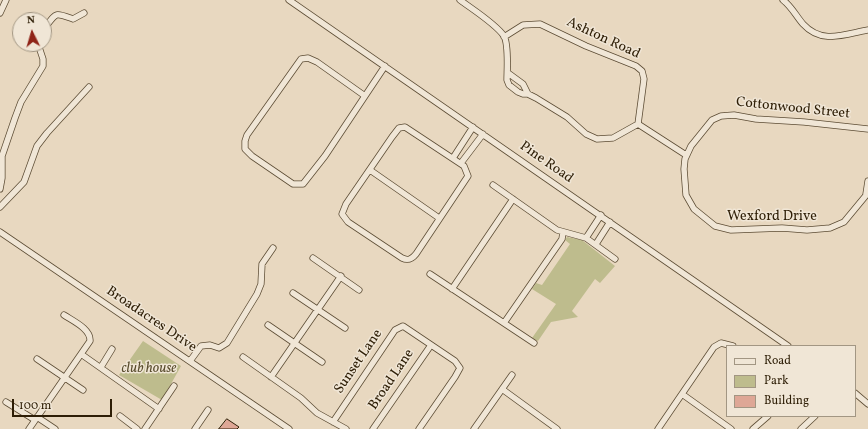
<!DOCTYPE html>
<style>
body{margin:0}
#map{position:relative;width:868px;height:429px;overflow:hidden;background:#e8d8c0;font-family:Vollkorn,serif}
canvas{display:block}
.legend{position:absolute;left:726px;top:345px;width:130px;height:72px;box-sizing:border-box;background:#f0e6d6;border:1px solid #a29683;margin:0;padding:5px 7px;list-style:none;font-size:12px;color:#2e1e06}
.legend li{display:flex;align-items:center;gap:8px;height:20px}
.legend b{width:20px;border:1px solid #a29683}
.north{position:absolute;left:12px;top:12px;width:40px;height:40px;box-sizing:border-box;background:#f0e6d6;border:1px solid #a29683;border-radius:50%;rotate:355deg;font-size:11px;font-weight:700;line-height:16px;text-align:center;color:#2e1e06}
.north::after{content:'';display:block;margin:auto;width:14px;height:18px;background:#8f2418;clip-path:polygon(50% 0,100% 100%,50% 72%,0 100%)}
.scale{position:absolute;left:12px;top:399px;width:100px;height:18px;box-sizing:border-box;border:2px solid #2e1e06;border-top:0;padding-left:5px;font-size:12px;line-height:14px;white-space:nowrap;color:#2e1e06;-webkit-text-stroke:3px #f0e6d6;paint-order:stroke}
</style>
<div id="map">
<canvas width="868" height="429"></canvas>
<ul class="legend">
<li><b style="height:5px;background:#f0e6d6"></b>Road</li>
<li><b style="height:11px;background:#bebc8d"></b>Park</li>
<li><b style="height:11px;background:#dea796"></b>Building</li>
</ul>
<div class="north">N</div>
<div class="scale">100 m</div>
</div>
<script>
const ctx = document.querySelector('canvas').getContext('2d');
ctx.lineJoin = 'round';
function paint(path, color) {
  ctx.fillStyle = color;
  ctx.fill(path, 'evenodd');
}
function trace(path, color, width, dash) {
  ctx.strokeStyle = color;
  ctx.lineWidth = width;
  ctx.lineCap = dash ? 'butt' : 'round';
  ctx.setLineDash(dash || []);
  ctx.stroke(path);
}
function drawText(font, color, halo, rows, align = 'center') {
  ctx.font = font + ' Vollkorn,serif';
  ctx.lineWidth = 3;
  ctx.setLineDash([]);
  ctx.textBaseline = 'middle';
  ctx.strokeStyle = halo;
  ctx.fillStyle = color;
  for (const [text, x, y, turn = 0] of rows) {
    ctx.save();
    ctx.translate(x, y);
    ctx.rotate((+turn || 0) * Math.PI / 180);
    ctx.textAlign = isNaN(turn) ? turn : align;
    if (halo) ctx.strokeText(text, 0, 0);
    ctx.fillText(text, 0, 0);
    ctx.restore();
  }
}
paint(new Path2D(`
 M567,237L582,240L615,266L600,283L595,279L572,311L578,317L551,322L538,341L532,338L556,304L532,289L536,283L542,285L570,244L565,240Z
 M143,341L181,366L162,400L119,375Z`), '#bebc8d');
const building = new Path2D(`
 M227,419L239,427L237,429H219Z`);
paint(building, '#dea796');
trace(building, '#2e1e06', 1);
const minor = new Path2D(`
 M289,0L788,346
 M460,0C472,9 496,24 504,36C509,45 507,70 507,80L509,85L518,92L523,94H528L536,98L567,117L586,134L597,139L613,138L638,124
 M783,0C792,7 796,16 803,24C822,45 845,34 868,30
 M0,13L6,0
 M44,29C57,12 54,12 73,19L84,13
 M504,37L523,25L540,24L586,46L636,66L642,71L644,79L638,124
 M508,73L523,84L528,94
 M365,96L317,62L308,58L301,59L247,135L245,141V149L252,156L293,184H303L325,156L385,66
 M638,124L686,155
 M405,127L464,166L468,176L416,254C412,259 408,261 402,258L348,222L342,214L346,204L392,137L399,128Z
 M868,129L804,122L756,119L734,115L721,116L712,120L691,146L685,159L684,169L686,195L694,209L715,226L731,230L782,228L807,230L830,228L844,222L868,193
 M453,158L473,127
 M461,163L483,134
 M370,170L439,218
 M493,185L557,230L586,238L615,259
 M0,189L2,178V156L15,118L21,102L43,66V59L38,44
 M866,194L868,181
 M0,207L24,182L37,146L47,133L89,87
 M0,232L289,429
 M586,238L601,215
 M596,244L610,222
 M313,258L359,290
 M430,274L534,343
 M452,289L513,199
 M293,293L345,328
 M504,323L562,239L563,232
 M268,325L322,362
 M81,354L159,409
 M243,357L301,398L317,413L346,429
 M37,359L83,390
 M190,361L201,346L210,345L219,348L227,343L257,294L261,284L262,264L273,248
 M101,367L112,349
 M271,377L341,276
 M502,389L557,429
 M855,393L868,404
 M682,394L731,429
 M6,402L35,420
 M120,416L137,429
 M37,417L55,429
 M333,422L395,330L403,326L455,361L460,368L455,377L419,429
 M29,429L90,341C91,329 73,321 64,315
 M145,429L174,386
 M195,429L208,410
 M373,429L431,345
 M474,429L512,375
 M658,429L714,347L721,343L733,346
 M753,429L768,416
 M801,429L815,416`);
trace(minor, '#5c4c34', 7);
trace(minor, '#f0e6d6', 5.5);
drawText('14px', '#2e1e06', '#f0e6d6', [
 ["Ashton Road",603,39,25],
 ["Cottonwood Street",793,109,6],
 ["Pine Road",546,163,35],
 ["Wexford Drive",772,217],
 ["Broadacres Drive",151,320,34],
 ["Sunset Lane",359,362,-56],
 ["Broad Lane",392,380,-56]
]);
drawText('italic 14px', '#594d2e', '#f0e6d6', [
 ["club house",149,369]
]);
</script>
